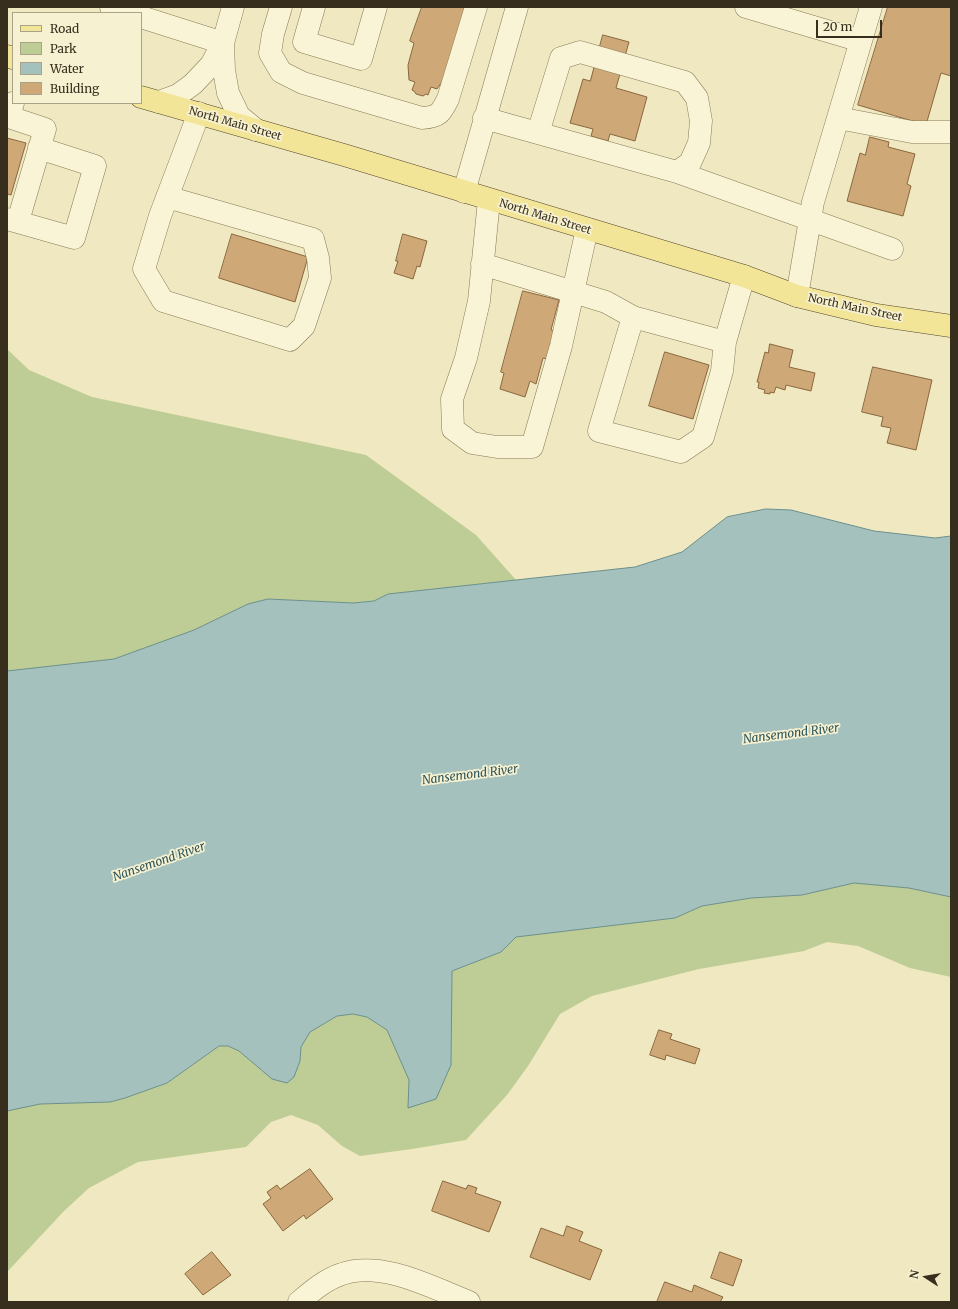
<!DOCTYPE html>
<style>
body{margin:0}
#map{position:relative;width:958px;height:1309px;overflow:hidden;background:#efe8c1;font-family:Merriweather,serif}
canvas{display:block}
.frame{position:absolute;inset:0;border:8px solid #382e1d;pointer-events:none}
.legend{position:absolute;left:12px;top:12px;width:130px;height:92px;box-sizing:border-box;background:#f6f1d1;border:1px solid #aaa389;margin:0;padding:5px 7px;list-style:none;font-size:12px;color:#382e1d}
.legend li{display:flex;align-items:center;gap:8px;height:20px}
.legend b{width:20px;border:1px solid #aaa389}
.north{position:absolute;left:906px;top:1257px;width:40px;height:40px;-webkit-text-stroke:3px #f6f1d1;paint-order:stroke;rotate:282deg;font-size:11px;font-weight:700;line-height:16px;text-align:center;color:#382e1d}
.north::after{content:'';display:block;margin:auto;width:14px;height:18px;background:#382e1d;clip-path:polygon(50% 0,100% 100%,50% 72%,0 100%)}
.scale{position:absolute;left:816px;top:20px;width:66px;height:18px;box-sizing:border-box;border:2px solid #382e1d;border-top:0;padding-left:5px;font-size:12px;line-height:14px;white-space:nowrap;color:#382e1d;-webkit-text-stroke:3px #f6f1d1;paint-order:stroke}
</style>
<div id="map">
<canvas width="958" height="1309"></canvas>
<div class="frame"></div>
<ul class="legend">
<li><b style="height:5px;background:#f3e598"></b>Road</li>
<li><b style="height:11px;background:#becd95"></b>Park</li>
<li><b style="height:11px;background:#a4c1bd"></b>Water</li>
<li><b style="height:11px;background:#cea876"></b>Building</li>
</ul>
<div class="north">N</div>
<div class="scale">20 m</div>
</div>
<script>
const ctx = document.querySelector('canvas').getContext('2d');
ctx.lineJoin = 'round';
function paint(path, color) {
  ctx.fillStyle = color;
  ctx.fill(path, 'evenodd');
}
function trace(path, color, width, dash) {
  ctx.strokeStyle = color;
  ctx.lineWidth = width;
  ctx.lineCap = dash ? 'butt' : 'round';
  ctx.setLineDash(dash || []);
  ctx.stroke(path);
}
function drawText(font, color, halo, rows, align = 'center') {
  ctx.font = font + ' Merriweather,serif';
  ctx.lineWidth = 3.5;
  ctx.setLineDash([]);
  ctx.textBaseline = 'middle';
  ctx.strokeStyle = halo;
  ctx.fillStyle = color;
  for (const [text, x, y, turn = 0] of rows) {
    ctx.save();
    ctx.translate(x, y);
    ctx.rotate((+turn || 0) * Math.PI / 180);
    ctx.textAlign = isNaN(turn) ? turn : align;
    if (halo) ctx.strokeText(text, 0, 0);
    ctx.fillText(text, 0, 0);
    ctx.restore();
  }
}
paint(new Path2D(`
 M7,349L29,370L92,397L366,455L476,535L516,580L388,594L374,601L353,603L268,599L248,604L194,630L114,659L7,671Z
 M854,883L909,888L951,897V977L910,968L858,946L827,942L804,951L699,969L592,996L560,1014L528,1066L507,1095L466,1140L412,1149L360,1156L342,1146L318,1125L291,1115L271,1122L246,1147L138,1162L89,1188L64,1211L7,1272V1111L40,1104L110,1102L125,1098L167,1083L219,1046H228L239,1051L272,1079L300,1061L301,1047L310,1032L337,1016L353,1014L367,1017L387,1030L409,1080L408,1108L451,1065L452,971L501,952L516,937L675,918L702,906L751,898L802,895Z`), '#becd95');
const water = new Path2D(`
 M766,509L791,510L874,531L935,538L951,536V897L909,888L854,883L802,895L751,898L702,906L675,918L516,937L501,952L452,971L451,1065L436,1099L408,1108L409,1080L387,1030L367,1017L353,1014L337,1016L310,1032L301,1047L300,1061L294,1077L287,1083L272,1079L239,1051L228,1046H219L167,1083L125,1098L110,1102L40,1104L7,1111V671L114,659L194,630L248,604L268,599L353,603L374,601L388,594L635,567L682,552L727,517Z`);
paint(water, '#a4c1bd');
trace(water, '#6b8f8c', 1);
const building = new Path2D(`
 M422,7H470L446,76L437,89L431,87L428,95L426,94L423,96L416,94L414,91L412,90L415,82L409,80L408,65L414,43L410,41Z
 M888,7H951V76L941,73L926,125L858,105Z
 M603,35L629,42L616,88L647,97L635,141L610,134L608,141L591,136L593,129L570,123L583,79L590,81Z
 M870,137L889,142L888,147L915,154L907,184L911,186L903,216L847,201L860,153L865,155Z
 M7,138L26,143L11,195L7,194Z
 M232,234L308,257L295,302L219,278Z
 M403,234L427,241L420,267L417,266L413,279L394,273L398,261H396Z
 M523,291L559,300L551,330L555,331L548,359L543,358L536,384L530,381L525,397L500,389L504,373L501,372Z
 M770,344L793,350L789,367L815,373L811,391L786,385L785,390L776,387L774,393L770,392V394L764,393L765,390L758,388L759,382H757L765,352L768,353Z
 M665,352L709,365L693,419L649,406Z
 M873,367L932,380L916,450L887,443L891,428L881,426L883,417L862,412Z
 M659,1030L672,1034L670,1039L700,1049L695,1064L666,1055L665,1060L650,1055Z
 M310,1169L333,1199L306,1219L304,1215L283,1231L263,1204L271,1198L267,1192L277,1185L280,1189Z
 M443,1181L466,1189L468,1185L477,1188L475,1193L501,1202L489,1232L432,1211Z
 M567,1226L583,1232L579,1241L602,1250L590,1280L530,1257L541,1228L563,1236Z
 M212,1252L231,1275L203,1295L185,1274Z
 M720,1252L742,1260L733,1286L711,1278Z
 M665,1282L692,1292L694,1285L723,1297L720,1302H657Z`);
paint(building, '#cea876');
trace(building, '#89673e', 1);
const minor = new Path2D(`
 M111,7L129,13
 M281,7L273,34L270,53L281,72L303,83L422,118C439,117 441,113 448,99L476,7
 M314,7L304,42L361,59L376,7
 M746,7L861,41
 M141,17L223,43
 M223,43L224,70L228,93L239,116L256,130
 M159,102L178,95L193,84L211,65L223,43L233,7
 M13,103L9,117L45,129L18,221
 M484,118L677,172L690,163L699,143L701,121L697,98L685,82L580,52L561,58L538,133
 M838,118L912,132H951
 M677,172L892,249
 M464,192L517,7
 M167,197L313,239L318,258L320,278L304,326L290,340L163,301L144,269L160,216L199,113
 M489,200L479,301L466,358L452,399L453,429L472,443L497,447H532L561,346L587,229
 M7,219L74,238L95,166L39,148
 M482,264L606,302L633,317L725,342L744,276
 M797,296L813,202L871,7
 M633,317L599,431L681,452L703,437L722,371L725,342
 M299,1302C312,1291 326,1279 342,1274C382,1260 433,1288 469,1302`);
const major = new Path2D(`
 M7,56L13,58
 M141,97L344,155L744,276L797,296L876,315L951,326`);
trace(minor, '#897a58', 23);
trace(major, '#56472d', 23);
trace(minor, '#f9f4d5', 22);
trace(major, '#f3e598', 22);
drawText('11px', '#382e1d', '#f6f1d1', [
 ["North Main Street",235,124,16],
 ["North Main Street",545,217,17],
 ["North Main Street",855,308,12]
]);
drawText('italic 12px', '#2c5458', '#f6f1d1', [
 ["Nansemond River",791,734,-7],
 ["Nansemond River",470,775,-7],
 ["Nansemond River",159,862,-19]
]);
</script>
